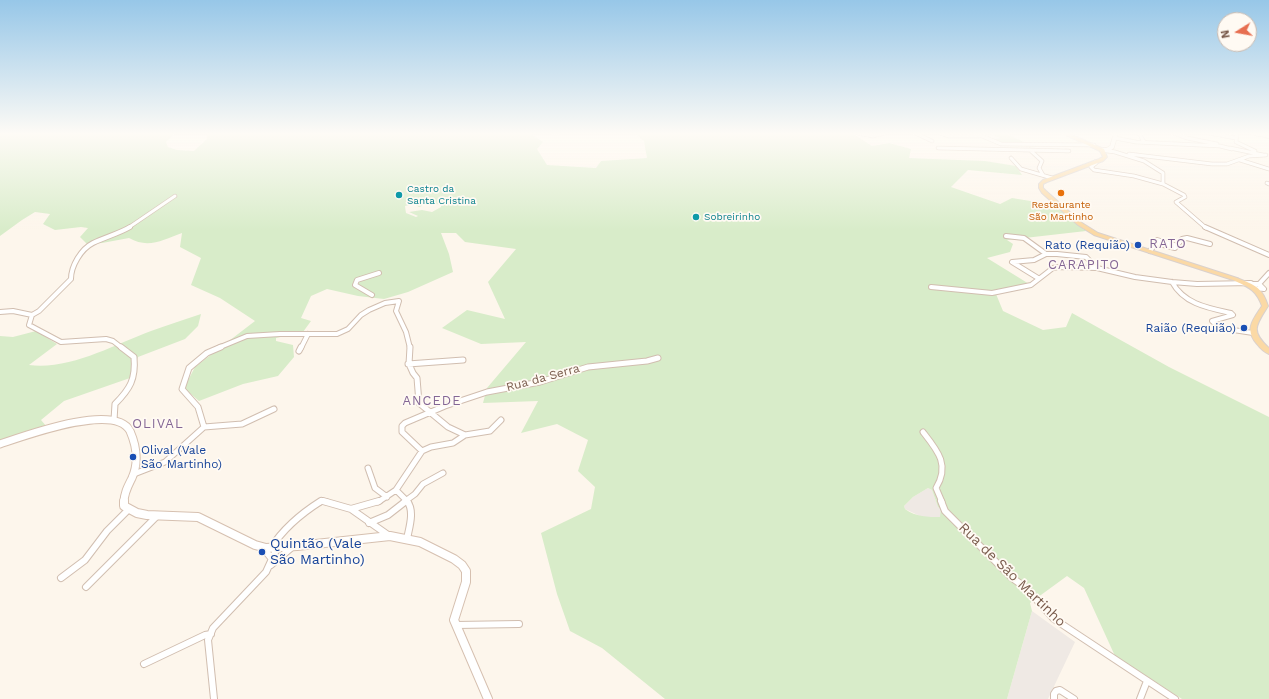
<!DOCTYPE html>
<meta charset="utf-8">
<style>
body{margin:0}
#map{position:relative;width:1269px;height:699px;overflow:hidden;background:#fdf6ec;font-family:"Work Sans",sans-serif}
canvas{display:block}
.north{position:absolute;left:1217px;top:12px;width:40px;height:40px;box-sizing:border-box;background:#fffaf3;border:1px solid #cabbb1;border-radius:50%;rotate:259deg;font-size:11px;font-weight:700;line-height:16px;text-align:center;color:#7a5c4d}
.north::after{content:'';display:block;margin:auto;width:14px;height:18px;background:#e76f51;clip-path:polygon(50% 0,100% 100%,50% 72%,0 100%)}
</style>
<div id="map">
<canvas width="1269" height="699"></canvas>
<div class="north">N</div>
</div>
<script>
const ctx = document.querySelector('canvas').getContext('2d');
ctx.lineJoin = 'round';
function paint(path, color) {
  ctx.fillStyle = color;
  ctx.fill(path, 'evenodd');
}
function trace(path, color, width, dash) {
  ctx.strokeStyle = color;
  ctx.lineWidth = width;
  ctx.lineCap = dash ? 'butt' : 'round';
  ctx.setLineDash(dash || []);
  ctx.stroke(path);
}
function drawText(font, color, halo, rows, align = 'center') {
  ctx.font = font + ' "Work Sans",sans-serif';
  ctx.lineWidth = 3.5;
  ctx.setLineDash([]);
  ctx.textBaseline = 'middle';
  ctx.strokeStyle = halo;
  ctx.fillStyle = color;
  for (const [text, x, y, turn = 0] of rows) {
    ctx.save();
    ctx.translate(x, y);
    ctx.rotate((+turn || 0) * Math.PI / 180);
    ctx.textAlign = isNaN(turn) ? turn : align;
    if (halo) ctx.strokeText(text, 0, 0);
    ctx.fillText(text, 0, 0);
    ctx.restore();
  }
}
paint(new Path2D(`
 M928,488L932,490L938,507L941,509V517L929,518L920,516L905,509L904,506L913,497Z
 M1032,611L1075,642L1048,699H1007Z`), '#efe9e4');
paint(new Path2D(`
 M0,133H175L166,142L168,147L177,150L194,151L207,139V133H570C557,136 544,132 531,134L543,142L537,149L547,165L596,168L601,161L647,158L644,141L634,133H852L872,146L889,143L911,149L909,158L985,161L1016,166L1022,175L968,170L951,187L1000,204L1012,198L1055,205L1086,231L1007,240L1013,244L1010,252L987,258L1034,287L996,294L1003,311L1043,330L1066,327L1072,313L1169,367L1269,417V699H1182L1115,656L1084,588L1067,576L1030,603L1032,611L1007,699H665L602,648L570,631L557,594L541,533L591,509L595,487L578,471L588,440L557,424L521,433L538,401L483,403L487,388L526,342L481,344L442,328L467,310L505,319L488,282L516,249L465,242L456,233H441L449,254L453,272L408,292L384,299L358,296L327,289L311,296L301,318L311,321L303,332L276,338V341L293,345L294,357L278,376L243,384L199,401L184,388L195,367L255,321L220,298L191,285L201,258L180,247L182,233C163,240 148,249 129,238L102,243L87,244L80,237L88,228L81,227L55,230L43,224L50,214L35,212L22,220L0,236ZM428,198L427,202L441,205V207L432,212L422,210L409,212L418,216L416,217L406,213L405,206L414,204L419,207L422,206L421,202L415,200ZM928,488L932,490L938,507L941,509L940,517C928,517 916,517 905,509L904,506L913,497Z
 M989,133H1005L1026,143H1002L993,140L1000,138Z
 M201,314L198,326L185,339L138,357L130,378L64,401L41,420L47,427L0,442V336L13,337L36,331L57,344L29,365C71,370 113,345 151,331C167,325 184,320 201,314Z`), '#d8ecc9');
const streetFar3 = new Path2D(`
 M858,133L873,136L885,133
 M915,133L932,141
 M940,133L949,136H979
 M975,133L1001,144L1094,145
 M1139,133L1144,142
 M1173,133L1187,138L1217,144
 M1209,133L1236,138
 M1237,133L1236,142L1255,151
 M1115,138L1136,142L1220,146L1232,149
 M938,148L1069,151
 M1230,148L1263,155
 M1030,150L1042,161L1039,168L1043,175
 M1105,150L1115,152L1107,151
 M1115,152L1144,161L1163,173V184L1184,195L1185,197L1176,202L1206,228
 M1129,154L1212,164H1227L1249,156L1266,155
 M1011,158L1021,169L1052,178
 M1240,160L1269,169
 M1095,162L1096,163L1091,167L1094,170L1134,176L1163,184
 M1267,183L1269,184
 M128,228L175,196`);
const streetFar2 = new Path2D(`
 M1205,227L1269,255
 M1006,236L1024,238L1046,254
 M1156,243L1157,240L1177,246
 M1150,251L1156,243L1175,248L1182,239L1187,238L1210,244
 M1038,278L1012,262L1034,260L1046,254H1057L1086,257L1097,268
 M1172,282C1184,304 1208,308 1231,313L1233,315L1212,321L1220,328L1253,333
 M1249,284H1259L1264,289L1255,288
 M1259,284L1269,273
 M931,287L992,293L1031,285L1053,268L1059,267L1097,268L1135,277L1172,282L1197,284L1251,283
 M372,295L355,285L357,280L379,273
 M0,312L13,311L32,315L29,325L61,342L106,339L113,341L122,348
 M32,315L39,311L71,279C71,266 81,249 93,243C105,237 118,234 130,227
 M218,348L247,336L280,334H337L348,329L361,315L369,310L385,303L399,301L396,311L406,332L410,348
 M301,348L308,334`);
const streetFar1 = new Path2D(`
 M299,351L301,347
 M408,364L463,360
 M114,420L115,404C130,389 136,379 134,357L121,347
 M204,427L198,407L182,389L189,368L207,353L221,347
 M923,432C938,451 950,465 936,488L942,502
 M465,435L490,431L501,420
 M422,451L402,432V426L405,423L445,406L487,392L540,382L588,367L647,361L658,358
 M368,468L375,488L387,497
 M134,474L165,462L204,427L242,424L274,409
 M320,502L322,501L327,502
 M378,502L396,490
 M404,502L415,494L423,484L443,473
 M408,502L396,490L422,451L431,447L453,443L465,435L448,427L419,403L417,378L413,373L409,364L410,347`);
const street = new Path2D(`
 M323,501L351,509
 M379,501L351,509L388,535
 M407,501C415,511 409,528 407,539
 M941,501L945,511L1011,577L1026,588L1054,619L1175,699
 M369,523L388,515L406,501
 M263,548L272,559
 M271,548C283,529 302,513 321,501
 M271,565L291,548
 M61,578L85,560L107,531L129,509
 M86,587L157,516
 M456,625L519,624
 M144,664L205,635L211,634
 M214,699L208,640L213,628L266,572L277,548
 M1054,699V694L1056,691L1060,690L1074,699
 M1140,699L1147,681`);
const secondaryFar2 = new Path2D(`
 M1255,133L1269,136
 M1102,150H1107L1112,147L1116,133`);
const secondaryFar1 = new Path2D(`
 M0,444C24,436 115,402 130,431C137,447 139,462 132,478C128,486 124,493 124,502`);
const secondary = new Path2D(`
 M124,501V506L137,513L147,515L198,517L255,545L266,548L297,546L390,536L420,542L454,559L462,565L466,571V582L454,620L488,699`);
const primary = new Path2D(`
 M1062,133H1067L1104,149L1107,157L1103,161L1047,182L1043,184V188L1046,191L1082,223L1098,233L1237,278C1255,285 1262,287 1268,306C1256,325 1250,331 1269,348V354C1264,352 1260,348 1257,344C1244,329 1253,320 1262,306C1256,289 1248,287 1233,280L1094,235L1078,225L1042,193L1039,188V184L1043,180L1099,159L1103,157L1100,151Z`);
trace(streetFar3, '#d1beb0', 4.5);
trace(streetFar2, '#d1beb0', 6);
trace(streetFar1, '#d1beb0', 7);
trace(street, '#d1beb0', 8);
trace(secondaryFar2, '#d6c0b0', 5.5);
trace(secondaryFar1, '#d6c0b0', 9);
trace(secondary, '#d6c0b0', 10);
trace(primary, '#dad1cd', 2);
trace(streetFar3, '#fff', 3);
trace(streetFar2, '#fff', 4);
trace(streetFar1, '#fff', 5);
trace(street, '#fff', 6);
trace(secondaryFar2, '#fff', 4);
trace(secondaryFar1, '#fff', 7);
trace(secondary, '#fff', 8);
paint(primary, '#fbd9a5');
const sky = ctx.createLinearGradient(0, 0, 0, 231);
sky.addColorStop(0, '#97c7e8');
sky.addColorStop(0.58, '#fefbf6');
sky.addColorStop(1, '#fefbf600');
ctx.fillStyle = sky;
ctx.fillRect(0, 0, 1269, 231);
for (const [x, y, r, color] of [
 [1061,193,4,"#e8710a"],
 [399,195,4,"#0f9aa8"],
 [696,217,4,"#0f9aa8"],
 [1138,245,4,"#1a4fb4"],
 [1244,328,4,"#1a4fb4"],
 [133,457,4,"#1a4fb4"],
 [262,552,4,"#1a4fb4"]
]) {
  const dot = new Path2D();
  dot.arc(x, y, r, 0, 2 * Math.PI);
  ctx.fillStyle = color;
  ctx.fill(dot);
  trace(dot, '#fffaf3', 1.5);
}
drawText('10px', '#0d838f', '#fffaf3', [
 ["Castro da",407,189],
 ["Santa Cristina",407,201],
 ["Sobreirinho",704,217]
], 'left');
drawText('10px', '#c56008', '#fffaf3', [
 ["Restaurante",1061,205],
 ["São Martinho",1061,217]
]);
drawText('12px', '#164399', '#fffaf3', [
 ["Rato (Requião)",1130,245],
 ["Raião (Requião)",1236,328],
 ["Olival (Vale",141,450,"left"],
 ["São Martinho)",141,464,"left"]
], 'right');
drawText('12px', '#7a5c4d', '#fffaf3', [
 ["Rua da Serra",543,378,-15]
]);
ctx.letterSpacing = '1px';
drawText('13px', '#846695', '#fffaf3', [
 ["RATO",1168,244],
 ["CARAPITO",1084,265],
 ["ANCEDE",432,401],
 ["OLIVAL",158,424]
]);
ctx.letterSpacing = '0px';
drawText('14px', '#164399', '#fffaf3', [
 ["Quintão (Vale",270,544],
 ["São Martinho)",270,560]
], 'left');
drawText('14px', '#7a5c4d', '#fffaf3', [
 ["Rua de São Martinho",1012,575,44]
]);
</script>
